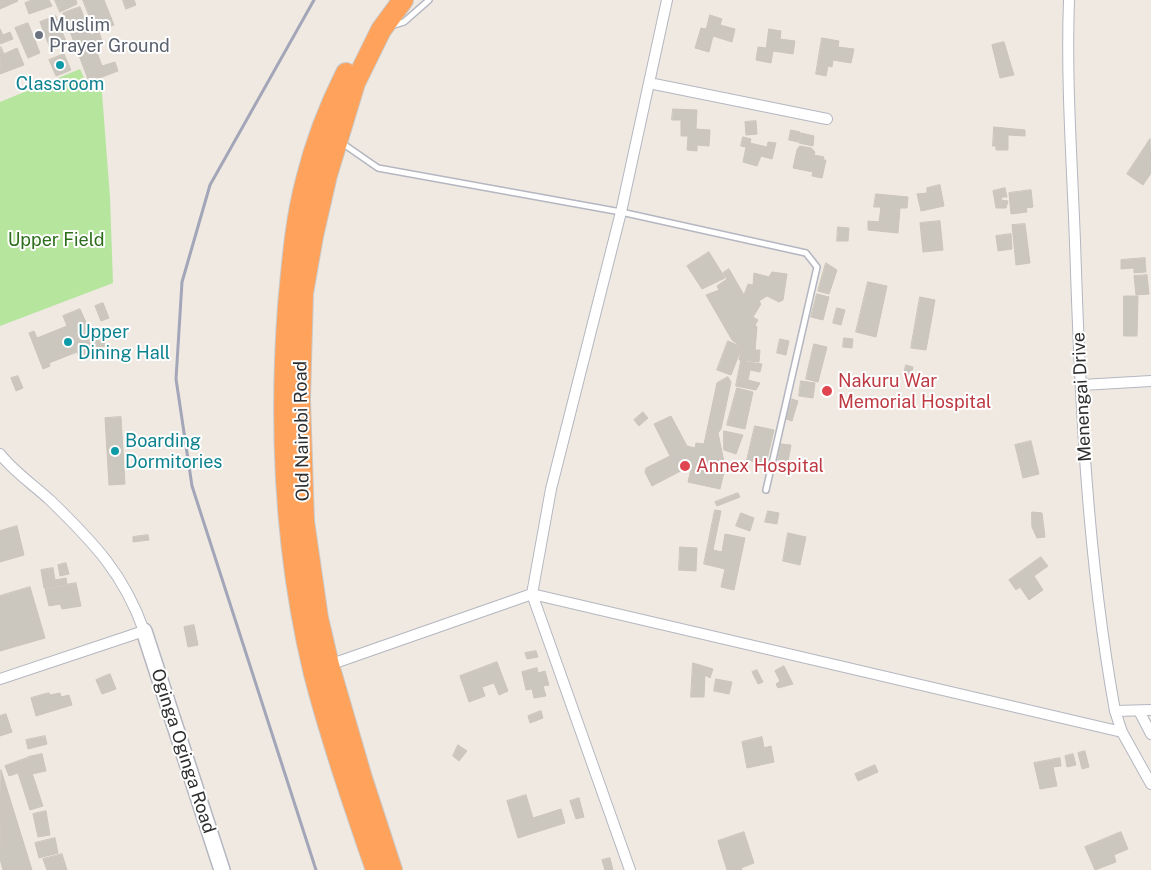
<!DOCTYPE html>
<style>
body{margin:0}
canvas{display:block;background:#efe9e1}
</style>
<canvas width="1151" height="870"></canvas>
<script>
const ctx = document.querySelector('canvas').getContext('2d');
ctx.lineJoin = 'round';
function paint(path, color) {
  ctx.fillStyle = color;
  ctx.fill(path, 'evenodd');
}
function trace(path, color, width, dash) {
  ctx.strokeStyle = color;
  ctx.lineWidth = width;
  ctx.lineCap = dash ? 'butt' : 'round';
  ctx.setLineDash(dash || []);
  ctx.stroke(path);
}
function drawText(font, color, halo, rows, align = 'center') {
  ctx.font = font + ' "Public Sans",sans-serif';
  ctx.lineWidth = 4;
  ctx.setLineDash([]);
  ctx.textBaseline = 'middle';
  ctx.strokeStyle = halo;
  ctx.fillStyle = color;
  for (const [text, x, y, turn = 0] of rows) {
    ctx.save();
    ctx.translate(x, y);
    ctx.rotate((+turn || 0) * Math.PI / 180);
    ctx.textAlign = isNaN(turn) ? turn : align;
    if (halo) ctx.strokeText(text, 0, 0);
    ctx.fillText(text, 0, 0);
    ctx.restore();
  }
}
paint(new Path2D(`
 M80,69L87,85L101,80L110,197L113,283L0,326V102Z`), '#b6e59e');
const building = new Path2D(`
 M0,0H17L18,1L0,9Z
 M32,0H49L52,6L29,14L25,3Z
 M55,0H76L77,4L60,12Z
 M83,0H104L114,25L96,32Z
 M123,0H134L136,5L126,9Z
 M80,7L91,35L99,32L102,41L94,44L102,66L115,62L118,71L89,82L63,13Z
 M710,15L722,19L720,25L735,29L732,42L713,36L709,52L695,48L701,28L706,29Z
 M56,16L67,44L51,51L40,22Z
 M28,23L40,53L28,58L15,28Z
 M0,29L3,35L10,32L13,39L0,44Z
 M769,29L781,31L780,39L795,41L793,54L773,51L771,63L756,60L758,47L766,48Z
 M822,38L839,41L838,47L854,49L851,63L833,60L832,67L828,66L826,76L816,74Z
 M1004,42L1014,75L1000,78L992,45Z
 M1,47L4,54L17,48L24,65L0,74Z
 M64,54L71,70L56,76L49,60Z
 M673,109L697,110L696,129L710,130L709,146L697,145V151L687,150L688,136H681V120H672Z
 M756,121L757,134L746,135L745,122Z
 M994,127L1025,130V136L1008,135V150H996V146H993Z
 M791,130L800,132L798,142L789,140Z
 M801,133L814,136L813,146L799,143Z
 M743,137L751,139L750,143L767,147L768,142L776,143L772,159L761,156L757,166L743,162L746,147L741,146Z
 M1150,139L1151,173L1143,185L1127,174Z
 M800,146L811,148L815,152L814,155L824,157L823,160H826L822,178L812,176L813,172L793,168L797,150Z
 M940,185L944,206L921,211L917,194L927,193V188Z
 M1005,188L1007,197H1002L1001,200L1008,201L1006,208H996L993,191Z
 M1031,190L1033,207L1026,208L1027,212L1011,214L1009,193Z
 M876,194L908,197L907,208H900L898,233L868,230V221L879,222L881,207H874Z
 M940,221L943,250L923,252L920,223Z
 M1025,224L1030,263L1016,265L1012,225Z
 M838,227L849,228L848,241H837Z
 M1011,234L1012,249L998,251L996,236Z
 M709,252L725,278L702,289L687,266Z
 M1145,258L1146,272L1134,273V268L1121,269V260Z
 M826,263L837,270L829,294L818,291Z
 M729,269L744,295L748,284L753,285L754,273L769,277L772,272L787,274L783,300L779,302L767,296L759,301L761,304L753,317L758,320L755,325L757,327L755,350H760L759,362L739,360L742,347L732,340L706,295L719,290L717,286L727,279L723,273Z
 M1147,275L1149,294L1136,295L1134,276Z
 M868,282L887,286L876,337L856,332Z
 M817,294L829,297L823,320L811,317Z
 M1124,296H1138L1137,336H1124Z
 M920,297L935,300L926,350L911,348Z
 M103,303L109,318L101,321L95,306Z
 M837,308L845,310L841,325L833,323Z
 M80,309L93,338L102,335L106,346L95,350L97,354L87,357L86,354L79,357L77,352L49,363L50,366L43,369L29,333L34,331L37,338L67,326L63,316Z
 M844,338L853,339L852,348L843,347Z
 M780,339L789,341L786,355L777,353Z
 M728,341L742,347L731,375L717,370Z
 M814,344L827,347L818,382L806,379Z
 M741,361L762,364L760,372L750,370L748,380L760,383L756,390L736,386Z
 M906,365L913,367L911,375L904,374Z
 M18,376L23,388L16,391L11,378Z
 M728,377L731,382L721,429L718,433L724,462V466L716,470L724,472L720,489L688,482L692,465L652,486L645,472L646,468L670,456L654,424L671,416L687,446L695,448L696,443L704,444L717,383Z
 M801,381L815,383L813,398L799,396Z
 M737,388L753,392L745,429L727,425Z
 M792,399L798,401L792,421L786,419Z
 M643,412L648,418L639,426L634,420Z
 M121,417L125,484L109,485L105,418Z
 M755,426L774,430L766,464L747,460Z
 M724,431L743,435L736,454L724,450Z
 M1031,441L1039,474L1023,478L1015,445Z
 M781,444L791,445L788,461L778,460Z
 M738,493L740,497L717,506L715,502Z
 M715,510L721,511L713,550L722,552L725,534L745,538L734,590L721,587L725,569L704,564Z
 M768,511L779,513L777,524L765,522Z
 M1032,512L1042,513L1045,537L1037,538L1032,527Z
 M741,513L754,518L750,531L736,526Z
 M17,526L24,555L0,562V531Z
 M788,533L806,537L800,565L783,561Z
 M148,535L149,540L133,542V537Z
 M680,547L697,548L696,571L679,570Z
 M1041,557L1048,566L1034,576L1043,590L1029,600L1020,587L1016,590L1009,580Z
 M66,563L69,574L60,576L58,565Z
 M53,568L55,580L66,578L67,584L44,588L41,570Z
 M76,583L81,606L62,609L60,604L49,606L45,589Z
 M30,587L45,638L0,651V596Z
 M194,625L198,645L188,647L184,627Z
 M536,651L538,657L527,659L525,653Z
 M497,662L508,691L499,695L494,683L482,687L485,696L469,702L460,676Z
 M693,663L713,669L710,678L705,675L704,697H691Z
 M784,666L793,684L778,688L776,684L780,681L775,671Z
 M537,668L538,673L545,671L549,685L543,686L546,696L534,698L532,689L526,690L522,672Z
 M757,670L763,682L758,684L752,672Z
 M110,674L116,689L102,694L96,680Z
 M716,679L732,682L729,694L714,691Z
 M49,693L50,695L60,693L61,697L69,695L72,705L36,716L31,698Z
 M541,711L543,718L530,723L528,716Z
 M6,714L12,732L0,736V716Z
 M45,736L47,744L28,749L26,740Z
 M762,737L764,748L771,746L774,762L747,768L742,742Z
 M458,745L467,751L459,761L453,756Z
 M1085,751L1089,767L1082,769L1078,753Z
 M42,754L46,771L32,774L28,757Z
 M1073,754L1076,765L1067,767L1065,756Z
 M27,758L43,806L30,810L18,773L9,776L5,766Z
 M1060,758L1061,766L1053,767L1057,786L1040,789L1034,763Z
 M875,765L878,772L858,781L855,774Z
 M1,770L32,870H3L0,859Z
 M526,795L533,818L561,809L565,823L518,838L507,801Z
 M579,798L584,817L576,819L570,801Z
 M46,811L50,835L38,837L33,814Z
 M744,832L754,863L741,868L742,870H727L718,841Z
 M1121,832L1128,849L1114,855L1116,862L1095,870L1085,847Z
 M55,838L58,853L39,858L35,843Z
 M62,854L67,870H47L43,859Z
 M610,858L613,870H605L602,860Z`);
paint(building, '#cbc7bf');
trace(building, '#cbc5ba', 1);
const lane = new Path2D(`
 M391,26L404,22L429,0
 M342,143L378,168L621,212L806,253L817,267L766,490`);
const street = new Path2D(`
 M1069,0C1066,80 1072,161 1075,242C1080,399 1087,556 1115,711L1122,732L1151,784
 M649,83L827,119
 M1082,385L1151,381
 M0,454C15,473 34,485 51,501C94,543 124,574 144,631L0,679
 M329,665L532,594L1122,732
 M1115,711L1151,710
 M1139,711L1151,734
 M630,870L532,594L551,489L621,212L667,0`);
const secondary = new Path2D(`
 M144,631L222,870`);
const highway = new Path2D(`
 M346,73C329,107 315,143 306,180C295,221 292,264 288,306C279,429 285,554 314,674C331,740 354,806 376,870
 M392,870L362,778L329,665L318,618L304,521L300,399L303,293L313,236L327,175L355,83L381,30L403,0`);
trace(lane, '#b4b7c1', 8);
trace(street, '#b4b7c1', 12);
trace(secondary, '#b4b7c1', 18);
trace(highway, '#c9c9c9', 22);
trace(lane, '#fff', 5);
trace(street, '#fff', 10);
trace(secondary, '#fff', 15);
trace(highway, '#ffa35c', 20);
trace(new Path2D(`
 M314,0L210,185L182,282L176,379L192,486L316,870`), '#a3a6b8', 3);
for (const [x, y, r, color] of [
 [39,35,5,"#6b7280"],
 [60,65,5,"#0f9aa8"],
 [68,342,5,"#0f9aa8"],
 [827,391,6,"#e0444e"],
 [115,451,5,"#0f9aa8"],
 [685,466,6,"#e0444e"]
]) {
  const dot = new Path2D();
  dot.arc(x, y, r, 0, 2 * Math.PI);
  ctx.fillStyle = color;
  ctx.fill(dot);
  trace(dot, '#fff', 2);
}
drawText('18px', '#5b616d', '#fff', [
 ["Muslim",49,25],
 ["Prayer Ground",49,46]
], 'left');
drawText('18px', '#0d838f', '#fff', [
 ["Classroom",60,84,"center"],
 ["Upper",78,332],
 ["Dining Hall",78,353],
 ["Boarding",125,441],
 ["Dormitories",125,462]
], 'left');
drawText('18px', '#2c6e1b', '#fff', [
 ["Upper Field",56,240]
]);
drawText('18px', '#be3a42', '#fff', [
 ["Nakuru War",838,381],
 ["Memorial Hospital",838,402],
 ["Annex Hospital",696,466]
], 'left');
drawText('18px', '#2e2e2e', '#fff', [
 ["Menengai Drive",1082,397,-93],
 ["Old Nairobi Road",302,431,-91],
 ["Oginga Oginga Road",183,751,72]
]);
</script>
